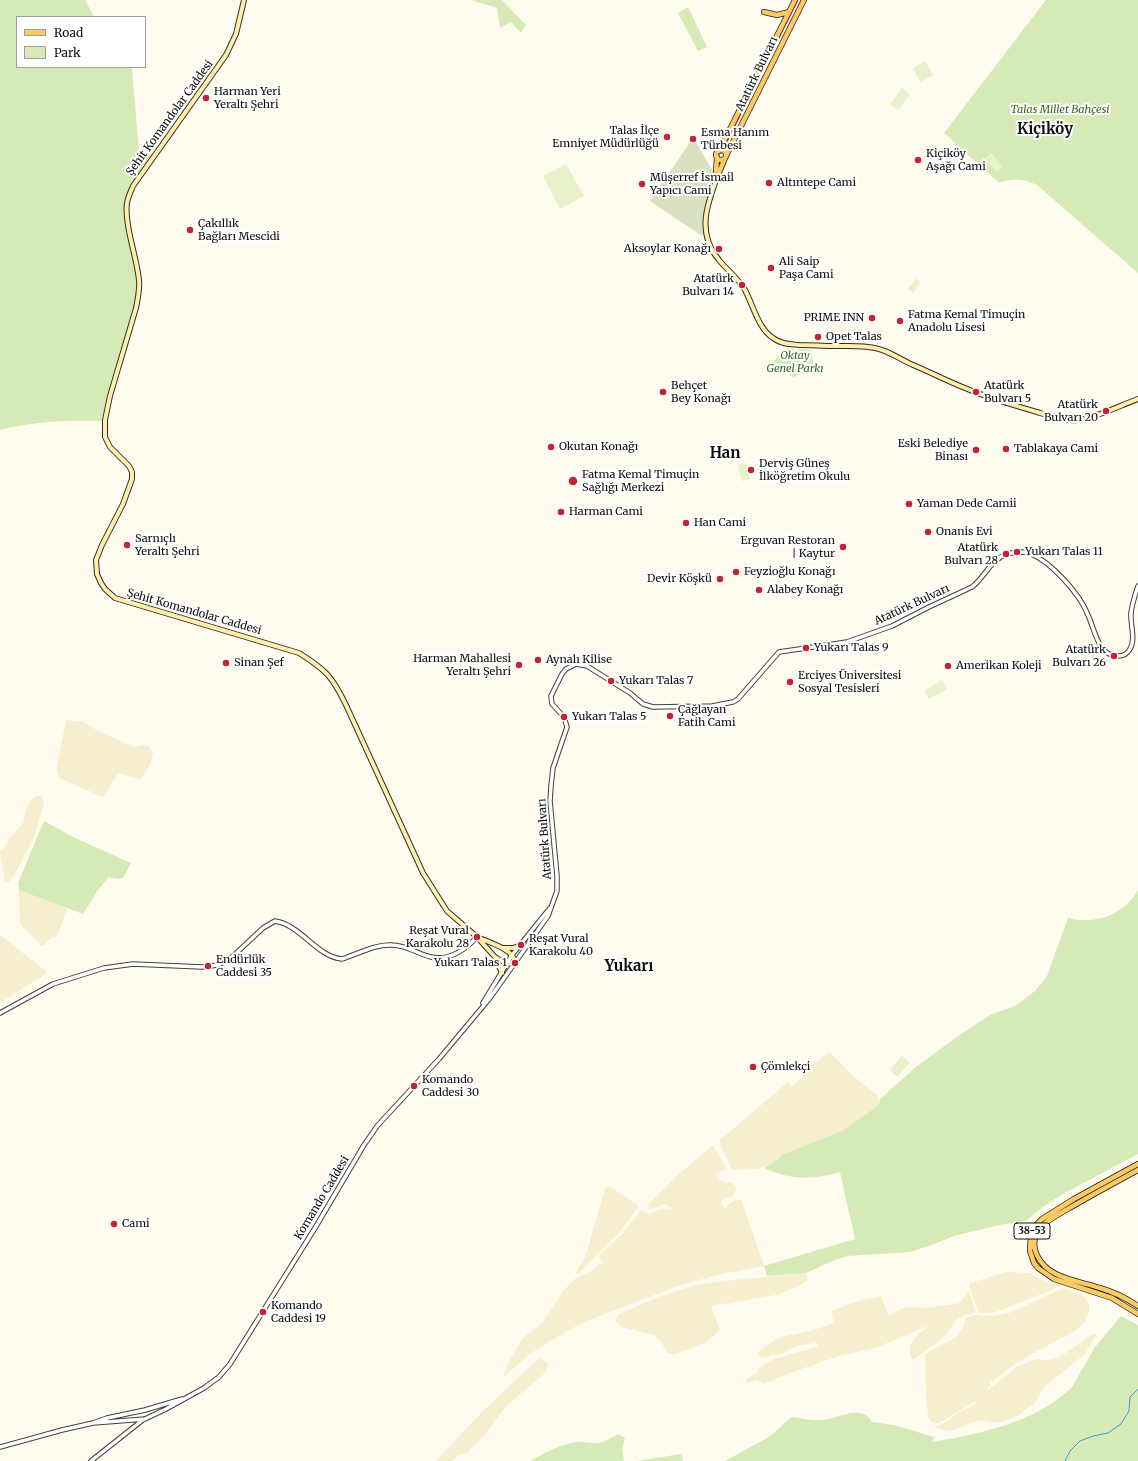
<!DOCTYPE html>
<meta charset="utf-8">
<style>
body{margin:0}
#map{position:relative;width:1138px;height:1461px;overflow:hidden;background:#fffbef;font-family:Merriweather,serif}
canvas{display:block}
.legend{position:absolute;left:16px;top:16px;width:130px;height:52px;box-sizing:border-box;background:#fff;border:1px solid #9f9f9f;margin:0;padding:5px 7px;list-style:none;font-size:12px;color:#0e0e0e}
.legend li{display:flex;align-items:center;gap:8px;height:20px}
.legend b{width:20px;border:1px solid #9f9f9f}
</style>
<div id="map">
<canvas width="1138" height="1461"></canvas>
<ul class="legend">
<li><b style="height:5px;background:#faca64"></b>Road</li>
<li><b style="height:11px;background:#d6eab8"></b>Park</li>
</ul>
</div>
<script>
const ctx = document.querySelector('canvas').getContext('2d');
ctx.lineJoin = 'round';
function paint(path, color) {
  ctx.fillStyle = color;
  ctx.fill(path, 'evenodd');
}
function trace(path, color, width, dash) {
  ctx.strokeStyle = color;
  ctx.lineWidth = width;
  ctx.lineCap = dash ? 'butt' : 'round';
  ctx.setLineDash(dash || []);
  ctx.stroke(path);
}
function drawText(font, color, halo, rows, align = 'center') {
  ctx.font = font + ' Merriweather,serif';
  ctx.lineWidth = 4;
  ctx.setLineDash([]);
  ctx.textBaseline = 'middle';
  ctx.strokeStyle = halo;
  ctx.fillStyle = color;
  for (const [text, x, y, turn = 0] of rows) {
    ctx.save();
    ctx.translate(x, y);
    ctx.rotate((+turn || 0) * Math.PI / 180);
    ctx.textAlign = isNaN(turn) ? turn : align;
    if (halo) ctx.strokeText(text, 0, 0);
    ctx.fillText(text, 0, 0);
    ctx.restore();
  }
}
paint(new Path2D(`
 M66,720L84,722L98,731L134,747L145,745L149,747L153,753L151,762L141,780L118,773L103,797L59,778L57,767Z
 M36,796H41L44,802L35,834L17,870L9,882H6L5,881L0,851L6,846L9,839L23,823L27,807L33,798Z
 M19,890L67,908L57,937L51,938L43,946L41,945L20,924Z
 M0,935L46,971L44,975L0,1003Z
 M830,1052L852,1075L878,1096L880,1100V1104L844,1130L819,1141L767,1166L757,1169L732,1170L719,1141L788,1082L791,1087L804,1076L802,1072Z
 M713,1145L727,1169L716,1173V1178L718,1180L734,1184L736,1188V1190L733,1195L721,1201L724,1209L731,1202L741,1199L764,1266L721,1274L678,1286L589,1320L565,1332L530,1354L503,1377L512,1355L521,1342L526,1335L534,1330L543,1322L564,1290L576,1278L594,1269L602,1262L598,1256L623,1233L641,1210L649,1214L662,1209L671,1210V1207L665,1204L649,1209L647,1206L680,1173Z
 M607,1187H610L639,1206L617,1235L578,1274L576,1272L585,1258L605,1189Z
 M1007,1272L1032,1273L1045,1281L1062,1286L996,1312L979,1313L969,1286L970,1283Z
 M806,1273L808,1277L807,1281L797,1287L776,1295L711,1306L720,1330L718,1332L706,1342L673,1355L666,1352L661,1341L654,1335L622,1327L616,1322V1319L619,1314L661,1296L696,1285L734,1280Z
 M1064,1288L1082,1295L1087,1300L1089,1304V1312L1084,1323L1076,1330L1016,1363L991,1382L986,1392L1018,1366L1037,1359L1047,1360L1058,1358L1093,1334H1097L1085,1354L1045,1386L1034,1404L1019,1415L1001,1422H990L980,1420L950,1431L942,1430L936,1427L948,1421L959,1412L972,1406L978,1400L939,1423H934L931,1421L928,1417L926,1394L925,1354L955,1338L963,1328L966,1318L974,1315L993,1316L1009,1313Z
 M969,1290L975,1313L964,1315L956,1320L945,1336L913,1360L910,1355V1346L917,1335L928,1326L875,1348L839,1356L790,1373L764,1384L757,1380L747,1383L745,1382L746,1379L757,1373L760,1367L774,1359L817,1347L818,1344L816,1343L802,1345L792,1348L779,1355H772L763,1358L760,1357L758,1354L759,1351L780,1337L811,1331L834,1323L831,1311L859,1301L881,1296L889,1316L900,1309L909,1307L927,1308L960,1303Z
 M540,1357L549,1365L544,1374L506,1406L482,1438L468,1452L459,1455L452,1461H436L481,1413Z`), '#f5efcf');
paint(new Path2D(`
 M0,0H85L94,17H17V67H132L139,152L154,154L130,194L128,209L139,291L103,421C68,420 35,421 0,430Z
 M471,0H502L526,25L521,33L511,22L500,28L497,8Z
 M1046,0H1138V273L1037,185C1025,179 1012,178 999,183L944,133Z
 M688,7L707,47L698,51L678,13Z
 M786,348L811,350L814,369L793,377L773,362Z
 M44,821L73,837L131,863L123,878L118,879L109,877L98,890L83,914L19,890L18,883Z
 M1138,890V1154L1061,1195L1043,1207L1026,1221L999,1225L954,1236L929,1246L910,1252L848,1256L835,1260L806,1273L767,1276L764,1266L855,1239L840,1172C813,1180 789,1180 764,1168L773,1163L784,1154L844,1130L880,1104V1099L917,1066L961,1034L992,1014L1015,1006L1035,991L1047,976L1068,918C1095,925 1124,915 1138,890Z
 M1121,1316L1138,1325V1461H725L767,1438L775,1432L791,1417C801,1418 812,1421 822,1420C838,1419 861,1403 872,1422L894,1425L934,1437L932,1442C980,1434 1037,1422 1072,1387L1095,1347Z
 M619,1434L625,1438L622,1449L624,1461H530C544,1453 561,1444 577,1442C585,1441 592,1445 602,1442C608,1441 613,1436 619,1434Z
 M681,1454L683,1461H637Z`), '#d6eab8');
paint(new Path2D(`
 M695,140L715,175L707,197L703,234L702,236L650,201L691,141L694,142Z`), '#d9e2c0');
paint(new Path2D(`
 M925,61L933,75L920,82L913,68Z
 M902,88L910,95L898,110L890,104Z
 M991,153L1003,166L997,172L984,159Z
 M566,164L584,196L560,209L543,176Z
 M917,278L920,283L913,293L908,289Z
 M746,463L750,479L742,481L738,465Z
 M942,680L947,689L929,699L924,691Z
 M902,1056L910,1063L897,1077L890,1070Z`), '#e7f1ca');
trace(new Path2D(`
 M1065,1461L1070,1451L1080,1441L1093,1436L1108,1433L1121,1424L1129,1411L1130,1397L1138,1389`), '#399fd0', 1);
const tertiary = new Path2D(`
 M483,1003L512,955L550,908
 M0,1013L53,984L104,968L133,964L202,967L218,965L231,958L263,928L275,921C301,925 317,957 342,959C358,954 375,944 392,945C406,945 418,954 431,957C449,961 465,950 477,937
 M93,1423L145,1419L166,1409L204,1388L219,1377L230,1364L315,1228L364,1145L378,1125L439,1059L490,998L548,916L557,891V876L550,801L551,786L553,768L567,727L564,717L552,704L551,696L562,674L566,669L576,664L587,666L630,693L643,704L653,707L712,706L733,702L738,699L779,652L847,642L892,626L929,607L972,587C985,577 990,560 1007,554C1014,552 1024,551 1031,554C1051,562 1080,594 1088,615C1093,626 1095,638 1102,648C1109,657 1124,660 1130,649C1136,639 1130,624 1131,613C1132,604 1135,595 1138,586
 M0,1447L62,1430L93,1423L107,1418L145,1410L182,1399
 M91,1461L144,1419`);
const secondary = new Path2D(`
 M244,0L236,34L226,55L133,186C131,191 128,197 127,203C124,224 137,258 139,280C140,289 138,298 136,308L110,396L105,420V437L110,447L129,466L132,472V479L123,504L102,545L96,560L97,574L101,583L105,589L115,598L299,653C326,670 332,676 346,705L423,873L447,911L477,937L495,957L507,964L515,963C514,949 488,942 477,937
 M718,175C707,204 696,233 719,260C727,270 738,278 745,290C753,305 758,328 773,338C781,344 790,344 799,345C811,345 823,346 835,346C849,346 862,345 875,348C890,351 899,359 913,365C930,372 947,381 965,388C988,398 1013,405 1037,412C1050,416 1064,421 1078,420C1096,418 1121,405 1138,399
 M503,948H513L521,945
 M495,957L502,973`);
const primary = new Path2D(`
 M764,12L777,15L789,12
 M716 155a5 5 0 1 1 10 0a5 5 0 1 1-10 0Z
 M719,151L795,0
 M726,156L804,0
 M717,157L716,171L718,175
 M718,175L725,158
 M1138,1164L1074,1199L1042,1219L1035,1226L1031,1233L1030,1251L1034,1263L1038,1268L1054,1279L1112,1298L1138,1314
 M1138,1170C1114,1183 1090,1196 1066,1210C1057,1215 1045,1221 1039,1230C1027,1247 1040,1266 1056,1274C1070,1281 1085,1283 1100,1288C1114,1292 1126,1298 1138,1306`);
trace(tertiary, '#414141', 5.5);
trace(secondary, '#303030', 6);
trace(primary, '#1f1f1f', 6);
trace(tertiary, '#fff', 3.5);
trace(secondary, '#ffefaa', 4);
trace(primary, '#faca64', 4.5);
trace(new Path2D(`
 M727,142L798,0`), '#c12337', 1);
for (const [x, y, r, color] of [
 [206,98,4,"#c12337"],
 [667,137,4,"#c12337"],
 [693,139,4,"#c12337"],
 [918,160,4,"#c12337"],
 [769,183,4,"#c12337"],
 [642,184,4,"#c12337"],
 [190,230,4,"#c12337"],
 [719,249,4,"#c12337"],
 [771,268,4,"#c12337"],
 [742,285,4,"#c12337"],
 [872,318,4,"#c12337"],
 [900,321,4,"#c12337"],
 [818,337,4,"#c12337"],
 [663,392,4,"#c12337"],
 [976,392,4,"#c12337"],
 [1106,411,4,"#c12337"],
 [551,447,4,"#c12337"],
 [1006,449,4,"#c12337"],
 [976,450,4,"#c12337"],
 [751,470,4,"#c12337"],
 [573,481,5,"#c12337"],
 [909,504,4,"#c12337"],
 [561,512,4,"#c12337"],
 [686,523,4,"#c12337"],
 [928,532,4,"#c12337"],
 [127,545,4,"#c12337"],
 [843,547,4,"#c12337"],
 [1017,552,4,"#c12337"],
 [1006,554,4,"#c12337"],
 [736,572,4,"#c12337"],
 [720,579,4,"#c12337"],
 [759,590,4,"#c12337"],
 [806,648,4,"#c12337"],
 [1114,656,4,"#c12337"],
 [538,660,4,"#c12337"],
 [226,663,4,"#c12337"],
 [519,665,4,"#c12337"],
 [948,666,4,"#c12337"],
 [611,681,4,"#c12337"],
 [790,682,4,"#c12337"],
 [670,716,4,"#c12337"],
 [564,717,4,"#c12337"],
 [477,937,4,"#c12337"],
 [521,945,4,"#c12337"],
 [515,963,4,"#c12337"],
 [208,966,4,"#c12337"],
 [753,1067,4,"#c12337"],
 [414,1086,4,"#c12337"],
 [114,1224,4,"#c12337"],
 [263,1312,4,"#c12337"]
]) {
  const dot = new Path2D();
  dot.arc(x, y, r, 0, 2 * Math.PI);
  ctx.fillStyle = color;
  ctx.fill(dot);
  trace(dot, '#fff', 1.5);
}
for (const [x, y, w] of [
 [1032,1231,36]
]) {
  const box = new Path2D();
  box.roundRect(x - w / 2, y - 8, w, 16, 3);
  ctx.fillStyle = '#fff';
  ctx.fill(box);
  trace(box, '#0e0e0e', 1);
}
drawText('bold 10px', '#0e0e0e', null, [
 ["38-53",1032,1231]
]);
drawText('11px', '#0e0e0e', '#fff', [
 ["Atatürk Bulvarı",757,74,-64],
 ["Şehit Komandolar Caddesi",170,118,-54],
 ["Atatürk Bulvarı",912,605,-25],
 ["Şehit Komandolar Caddesi",194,612,16],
 ["Atatürk Bulvarı",545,839,-94],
 ["Komando Caddesi",322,1198,-59]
]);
drawText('11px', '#0e0e0e', '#fff', [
 ["Harman Yeri",214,92],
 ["Yeraltı Şehri",214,105],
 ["Talas İlçe",659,131,"right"],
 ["Emniyet Müdürlüğü",659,144,"right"],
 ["Esma Hanım",701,133],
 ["Türbesi",701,146],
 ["Kiçiköy",926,154],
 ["Aşağı Cami",926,167],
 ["Müşerref İsmail",650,178],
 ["Yapıcı Cami",650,191],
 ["Altıntepe Cami",777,183],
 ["Çakıllık",198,224],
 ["Bağları Mescidi",198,237],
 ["Aksoylar Konağı",711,249,"right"],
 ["Ali Saip",779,262],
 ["Paşa Cami",779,275],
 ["Atatürk",734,279,"right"],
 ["Bulvarı 14",734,292,"right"],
 ["Fatma Kemal Timuçin",908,315],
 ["Anadolu Lisesi",908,328],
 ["PRIME INN",864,318,"right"],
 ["Opet Talas",826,337],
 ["Behçet",671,386],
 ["Bey Konağı",671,399],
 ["Atatürk",984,386],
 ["Bulvarı 5",984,399],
 ["Atatürk",1098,405,"right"],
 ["Bulvarı 20",1098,418,"right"],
 ["Eski Belediye",968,444,"right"],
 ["Binası",968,457,"right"],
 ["Okutan Konağı",559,447],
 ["Tablakaya Cami",1014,449],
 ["Derviş Güneş",759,464],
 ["İlköğretim Okulu",759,477],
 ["Fatma Kemal Timuçin",582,475],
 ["Sağlığı Merkezi",582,488],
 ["Yaman Dede Camii",917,504],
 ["Harman Cami",569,512],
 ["Han Cami",694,523],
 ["Onanis Evi",936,532],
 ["Sarnıçlı",135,539],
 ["Yeraltı Şehri",135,552],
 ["Erguvan Restoran",835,541,"right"],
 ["| Kaytur",835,554,"right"],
 ["Atatürk",998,548,"right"],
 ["Bulvarı 28",998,561,"right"],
 ["Yukarı Talas 11",1025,552],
 ["Feyzioğlu Konağı",744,572],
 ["Devir Köşkü",712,579,"right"],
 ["Alabey Konağı",767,590],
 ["Yukarı Talas 9",814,648],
 ["Atatürk",1106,650,"right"],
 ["Bulvarı 26",1106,663,"right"],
 ["Harman Mahallesi",511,659,"right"],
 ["Yeraltı Şehri",511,672,"right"],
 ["Aynalı Kilise",546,660],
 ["Sinan Şef",234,663],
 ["Amerikan Koleji",956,666],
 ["Erciyes Üniversitesi",798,676],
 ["Sosyal Tesisleri",798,689],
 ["Yukarı Talas 7",619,681],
 ["Çağlayan",678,710],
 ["Fatih Cami",678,723],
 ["Yukarı Talas 5",572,717],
 ["Reşat Vural",469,931,"right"],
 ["Karakolu 28",469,944,"right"],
 ["Reşat Vural",529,939],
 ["Karakolu 40",529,952],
 ["Endürlük",216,960],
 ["Caddesi 35",216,973],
 ["Yukarı Talas 1",507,963,"right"],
 ["Çömlekçi",761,1067],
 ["Komando",422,1080],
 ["Caddesi 30",422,1093],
 ["Cami",122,1224],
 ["Komando",271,1306],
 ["Caddesi 19",271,1319]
], 'left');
drawText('italic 11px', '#32671d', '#fff', [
 ["Talas Millet Bahçesi",1060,110],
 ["Oktay",795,356],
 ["Genel Parkı",795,369]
]);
drawText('bold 15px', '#0e0e0e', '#fff', [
 ["Kiçiköy",1045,130],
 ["Han",725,454],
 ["Yukarı",629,967]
]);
</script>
